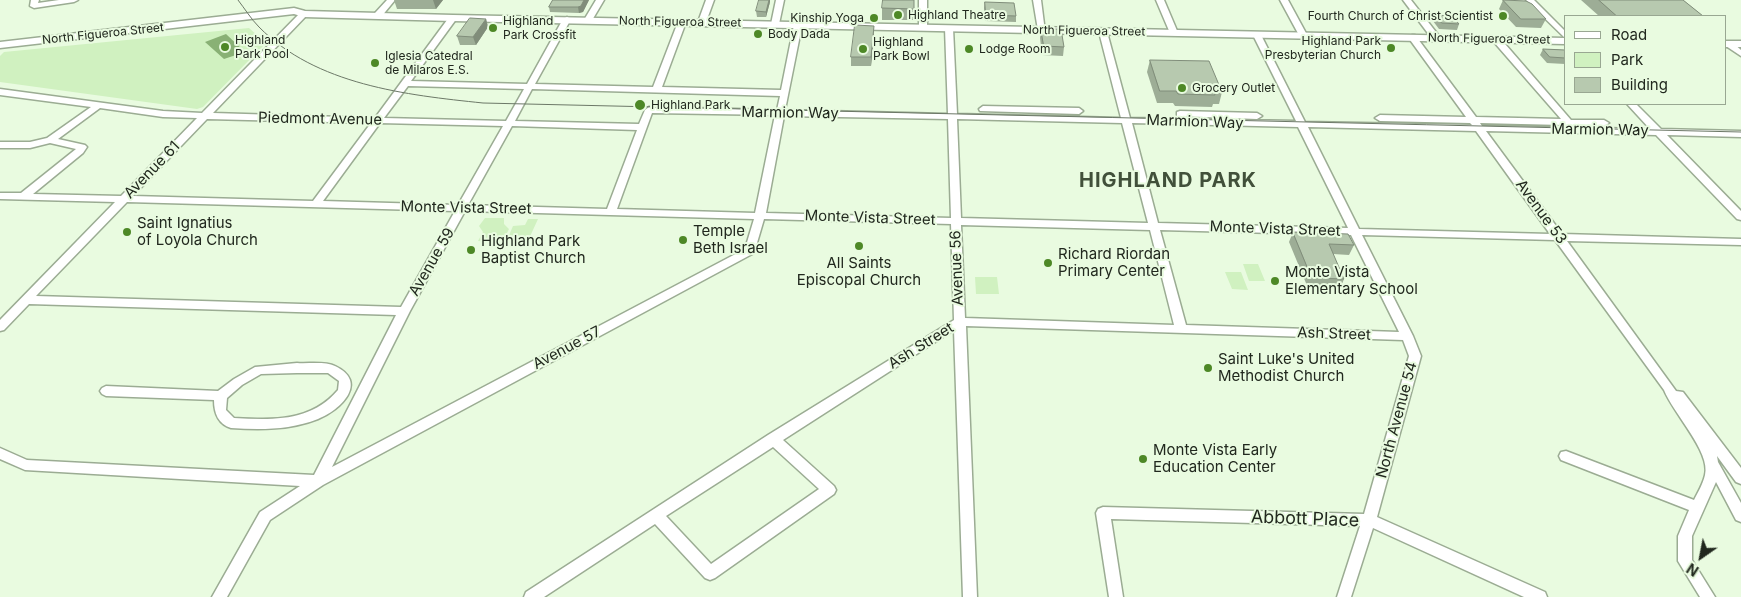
<!DOCTYPE html>
<style>
body{margin:0}
#map{position:relative;width:1741px;height:597px;overflow:hidden;background:#e9fbe0;font-family:Inter,sans-serif}
canvas{display:block}
.legend{position:absolute;left:1564px;top:15px;width:162px;height:90px;box-sizing:border-box;background:#e9fbe0;border:1px solid #99a792;margin:0;padding:6px 9px;list-style:none;font-size:15px;color:#21281e}
.legend li{display:flex;align-items:center;gap:10px;height:25px}
.legend b{width:25px;border:1px solid #99a792}
.north{position:absolute;left:1676px;top:532px;width:50px;height:50px;-webkit-text-stroke:4px #e9fbe0;paint-order:stroke;rotate:213deg;font-size:14px;font-weight:700;line-height:20px;text-align:center;color:#21281e}
.north::after{content:'';display:block;margin:auto;width:18px;height:22px;background:#21281e;clip-path:polygon(50% 0,100% 100%,50% 72%,0 100%)}
</style>
<div id="map">
<canvas width="1741" height="597"></canvas>
<ul class="legend">
<li><b style="height:6px;background:#fff"></b>Road</li>
<li><b style="height:14px;background:#d0f1c0"></b>Park</li>
<li><b style="height:14px;background:#b7c9af"></b>Building</li>
</ul>
<div class="north">N</div>
</div>
<script>
const ctx = document.querySelector('canvas').getContext('2d');
ctx.lineJoin = 'round';
function paint(path, color) {
  ctx.fillStyle = color;
  ctx.fill(path, 'evenodd');
}
function trace(path, color, width, dash) {
  ctx.strokeStyle = color;
  ctx.lineWidth = width;
  ctx.lineCap = dash ? 'butt' : 'round';
  ctx.setLineDash(dash || []);
  ctx.stroke(path);
}
function drawText(font, color, halo, rows, align = 'center') {
  ctx.font = font + ' Inter,sans-serif';
  ctx.lineWidth = 4;
  ctx.setLineDash([]);
  ctx.textBaseline = 'middle';
  ctx.strokeStyle = halo;
  ctx.fillStyle = color;
  for (const [text, x, y, turn = 0] of rows) {
    ctx.save();
    ctx.translate(x, y);
    ctx.rotate((+turn || 0) * Math.PI / 180);
    ctx.textAlign = isNaN(turn) ? turn : align;
    if (halo) ctx.strokeText(text, 0, 0);
    ctx.fillText(text, 0, 0);
    ctx.restore();
  }
}
paint(new Path2D(`
 M249,28L266,43L203,107L197,109L0,82V56L4,52Z
 M485,218H504V224L509,229L504,239L493,242L478,241L483,232L479,226Z
 M528,219H538L527,243L507,240L513,226L525,225Z
 M1243,264H1258L1265,281H1249Z
 M1225,272H1241L1248,290L1232,289Z
 M975,277H997L999,294H976Z`), '#d0f1c0');
paint(new Path2D(`
 M226,34L245,52L224,59L205,42Z`), '#89b175');
const minor = new Path2D(`
 M31,0H39L38,3L59,0H78L74,2L34,8L30,6Z
 M387,0H395L381,17H375V13Z
 M596,0H604L591,22H585L584,20Z
 M706,0H714L706,22L702,24L698,22Z
 M776,0H784L779,24L775,26L771,24Z
 M919,0H927V28L923,30L919,28Z
 M1033,0H1041L1045,32L1038,30Z
 M1156,0H1164L1178,33L1177,35L1170,33Z
 M1280,0H1288L1307,35L1306,37H1300Z
 M1403,0H1411L1439,36V40H1433Z
 M1526,0H1534L1565,31V38Z
 M301,12L308,14L213,113L375,118L450,16H453L457,18L411,81L527,84L563,19L567,17L571,19L535,84L653,87L678,22L682,20L686,22L662,87L781,90L794,25L798,23L802,25L785,110L948,114L945,28L949,26L953,28L957,114L1121,118L1099,32L1103,30L1107,32L1130,118L1296,121L1253,35L1257,33L1261,35L1305,122L1472,125L1470,123L1380,121L1375,118L1380,115L1466,117L1408,37L1412,35H1415L1476,117L1561,119L1493,41V37H1499L1571,120H1604L1609,123L1604,126L1480,123L1482,126L1650,129L1627,104H1636L1661,129L1741,131V137L1667,135L1741,211V220L1737,219L1656,135L1486,131L1562,234L1741,239V245L1567,241L1676,391L1683,392L1741,468V484L1736,482L1717,456L1718,462L1741,503V522L1736,520L1716,482L1692,536V560L1715,597H1700L1678,561V536L1689,510L1561,460L1559,456L1561,452L1566,451L1694,500C1698,492 1703,484 1705,475C1711,452 1673,413 1664,390L1555,240L1362,235L1413,336L1421,356L1377,517L1545,592L1547,597H1524L1373,528L1351,597H1337L1360,526L1111,519L1123,597H1109L1096,513L1098,509L1103,507L1364,514L1409,356L1403,340L966,326L977,597H963L954,330L783,440L834,486L836,490L834,494L715,578L710,580L705,578L655,524L544,597H524L526,592L768,435L954,320L951,224L764,219L754,253L323,485L270,520L227,597H212L260,512L300,486L25,470L0,459V448L27,460L314,475L396,315L29,304L4,330L0,331V320L115,202L0,199V193H21L76,149L50,143L30,148H0V142H30L47,138L91,107L0,95V89L163,111L202,113ZM408,86L524,89L506,121L384,118ZM532,89L780,96L777,110L649,107L645,110L639,124L515,121ZM100,108L163,117L197,118L121,196L33,194L83,153L87,147L85,145L58,139ZM652,113L775,115L755,213L617,209ZM784,116L948,119L951,218L766,213ZM207,119L371,123L313,201L133,196ZM957,119L1122,123L1148,223L961,218ZM380,123L503,126L458,205L323,201ZM1132,123L1298,127L1348,228L1158,223ZM512,126L637,130L607,209L468,205ZM1308,127L1476,131L1550,234L1359,229ZM127,202L455,211L401,307L36,296ZM465,211L754,219L745,249L332,467L410,311ZM961,225L1150,230L1174,325L965,318ZM1160,230L1351,235L1399,332L1186,325ZM773,447L819,489L711,564L666,516Z
 M1726,42H1732L1741,50V56L1726,46Z
 M983,106L1079,108L1083,111L1079,114L980,111L979,109Z
 M1180,111L1257,113L1262,116L1257,119L1177,116V112Z
 M297,363C308,364 325,361 335,366C369,382 341,410 318,419C290,430 261,430 231,428C218,424 214,413 214,400L106,396L102,394L100,391L102,388L106,386L218,391L234,379L255,367ZM297,373H328L339,381L338,390C311,422 273,420 234,418L226,410L227,398L242,385L261,374Z`);
const major = new Path2D(`
 M294,8L305,11L453,15L1565,38V44L453,21L304,17L294,14L0,48V42Z
 M1725,41H1741V47H1725Z`);
trace(minor, '#9bac93', 3);
trace(major, '#9bac93', 3);
paint(minor, '#fff');
paint(major, '#fff');
trace(new Path2D(`
 M238,0C245,9 251,19 259,27C316,85 406,95 483,103L1741,132`), '#6c7867', 1);
paint(new Path2D(`
 M394,0H443L436,9H397Z
 M553,0H589L583,12L579,13L550,12L549,7Z
 M914,0L913,20H882V8Z
 M1503,0L1546,19L1541,28L1516,27L1499,9Z
 M1581,0H1683L1703,16H1599Z
 M770,2L766,17H757L756,11Z
 M985,2L1016,16V22L985,21L984,8Z
 M1435,15L1459,24L1457,30L1439,29L1433,21Z
 M486,19L488,27L476,45H460L457,36Z
 M1041,29L1064,47L1063,56L1042,55L1040,38Z
 M874,34L871,66H851V57Z
 M1543,49L1565,50V64L1547,63L1540,55Z
 M1150,60L1222,92L1219,104H1213L1212,107L1175,106L1173,103H1157L1147,72Z
 M1293,232L1354,245L1349,255L1333,254L1344,279L1340,289L1308,288L1289,242Z`), '#9dad96');
paint(new Path2D(`
 M433,0H443L436,9Z
 M584,0H589L583,12L579,13L578,7Z
 M769,0H770V2L766,17V12Z
 M486,19L488,27L476,45L473,37Z
 M874,26V34L871,66V57Z`), '#808d7a');
const building = new Path2D(`
 M553,0H584L581,6L578,7H549Z
 M759,0H769L766,12L756,11Z
 M883,0H914V9L882,8Z
 M1503,0L1526,1L1532,4L1546,19H1521Z
 M1599,0H1683L1703,16H1617Z
 M985,2L1014,3L1016,16L986,15Z
 M1435,15L1452,16L1459,24L1442,23Z
 M470,18L486,19L473,37L457,36Z
 M855,25L874,26L871,57H851Z
 M1041,29H1061L1064,47L1044,46Z
 M1543,49L1565,50V58L1550,57Z
 M1150,60L1209,61L1222,92H1214L1215,95L1178,94L1176,91H1160Z
 M1293,232L1348,234L1354,245L1329,244L1344,279L1312,278Z`);
paint(building, '#b7c9af');
trace(building, '#808d7a', 1);
for (const [x, y, r, color] of [
 [898,15,5,"#4d8826"],
 [1503,16,5,"#4d8826"],
 [874,18,5,"#4d8826"],
 [493,28,5,"#4d8826"],
 [758,34,5,"#4d8826"],
 [225,47,5,"#4d8826"],
 [1391,48,5,"#4d8826"],
 [863,49,5,"#4d8826"],
 [969,49,5,"#4d8826"],
 [375,63,5,"#4d8826"],
 [1182,88,5,"#4d8826"],
 [640,105,6,"#4d8826"],
 [127,232,5,"#4d8826"],
 [683,240,5,"#4d8826"],
 [859,246,5,"#4d8826"],
 [471,250,5,"#4d8826"],
 [1048,263,5,"#4d8826"],
 [1275,281,5,"#4d8826"],
 [1208,368,5,"#4d8826"],
 [1143,459,5,"#4d8826"]
]) {
  const dot = new Path2D();
  dot.arc(x, y, r, 0, 2 * Math.PI);
  ctx.fillStyle = color;
  ctx.fill(dot);
  trace(dot, '#e9fbe0', 2);
}
drawText('12px', '#21281e', '#e9fbe0', [
 ["Highland Theatre",908,15],
 ["Fourth Church of Christ Scientist",1493,16,"right"],
 ["Kinship Yoga",864,18,"right"],
 ["Highland",503,21],
 ["Park Crossfit",503,35],
 ["Body Dada",768,34],
 ["Highland",235,40],
 ["Park Pool",235,54],
 ["Highland Park",1381,41,"right"],
 ["Presbyterian Church",1381,55,"right"],
 ["Highland",873,42],
 ["Park Bowl",873,56],
 ["Lodge Room",979,49],
 ["Iglesia Catedral",385,56],
 ["de Milaros E.S.",385,70],
 ["Grocery Outlet",1192,88],
 ["Highland Park",651,105]
], 'left');
drawText('12px', '#21281e', '#e9fbe0', [
 ["North Figueroa Street",680,22,1],
 ["North Figueroa Street",1084,31,1],
 ["North Figueroa Street",103,34,-6],
 ["North Figueroa Street",1489,39,1]
]);
drawText('15px', '#21281e', '#e9fbe0', [
 ["Marmion Way",790,113,1],
 ["Piedmont Avenue",320,119,1],
 ["Marmion Way",1195,122,2],
 ["Marmion Way",1600,130,1],
 ["Avenue 61",152,170,-46],
 ["Monte Vista Street",466,208,1],
 ["Avenue 53",1541,212,54],
 ["Monte Vista Street",870,218,2],
 ["Monte Vista Street",1275,229,2],
 ["Avenue 59",432,262,-60],
 ["Avenue 56",957,268,-92],
 ["Ash Street",1334,334,2],
 ["Ash Street",921,346,-32],
 ["Avenue 57",567,348,-28],
 ["North Avenue 54",1397,420,-75]
]);
drawText('15px', '#21281e', '#e9fbe0', [
 ["Saint Ignatius",137,223],
 ["of Loyola Church",137,240],
 ["Temple",693,231],
 ["Beth Israel",693,248],
 ["Highland Park",481,241],
 ["Baptist Church",481,258],
 ["Richard Riordan",1058,254],
 ["Primary Center",1058,271],
 ["All Saints",859,263,"center"],
 ["Episcopal Church",859,280,"center"],
 ["Monte Vista",1285,272],
 ["Elementary School",1285,289],
 ["Saint Luke's United",1218,359],
 ["Methodist Church",1218,376],
 ["Monte Vista Early",1153,450],
 ["Education Center",1153,467]
], 'left');
drawText('18px', '#21281e', '#e9fbe0', [
 ["Abbott Place",1305,519,2]
]);
ctx.letterSpacing = '1px';
drawText('bold 20px', '#41503a', '#e9fbe0', [
 ["HIGHLAND PARK",1168,181]
]);
ctx.letterSpacing = '0px';
</script>
